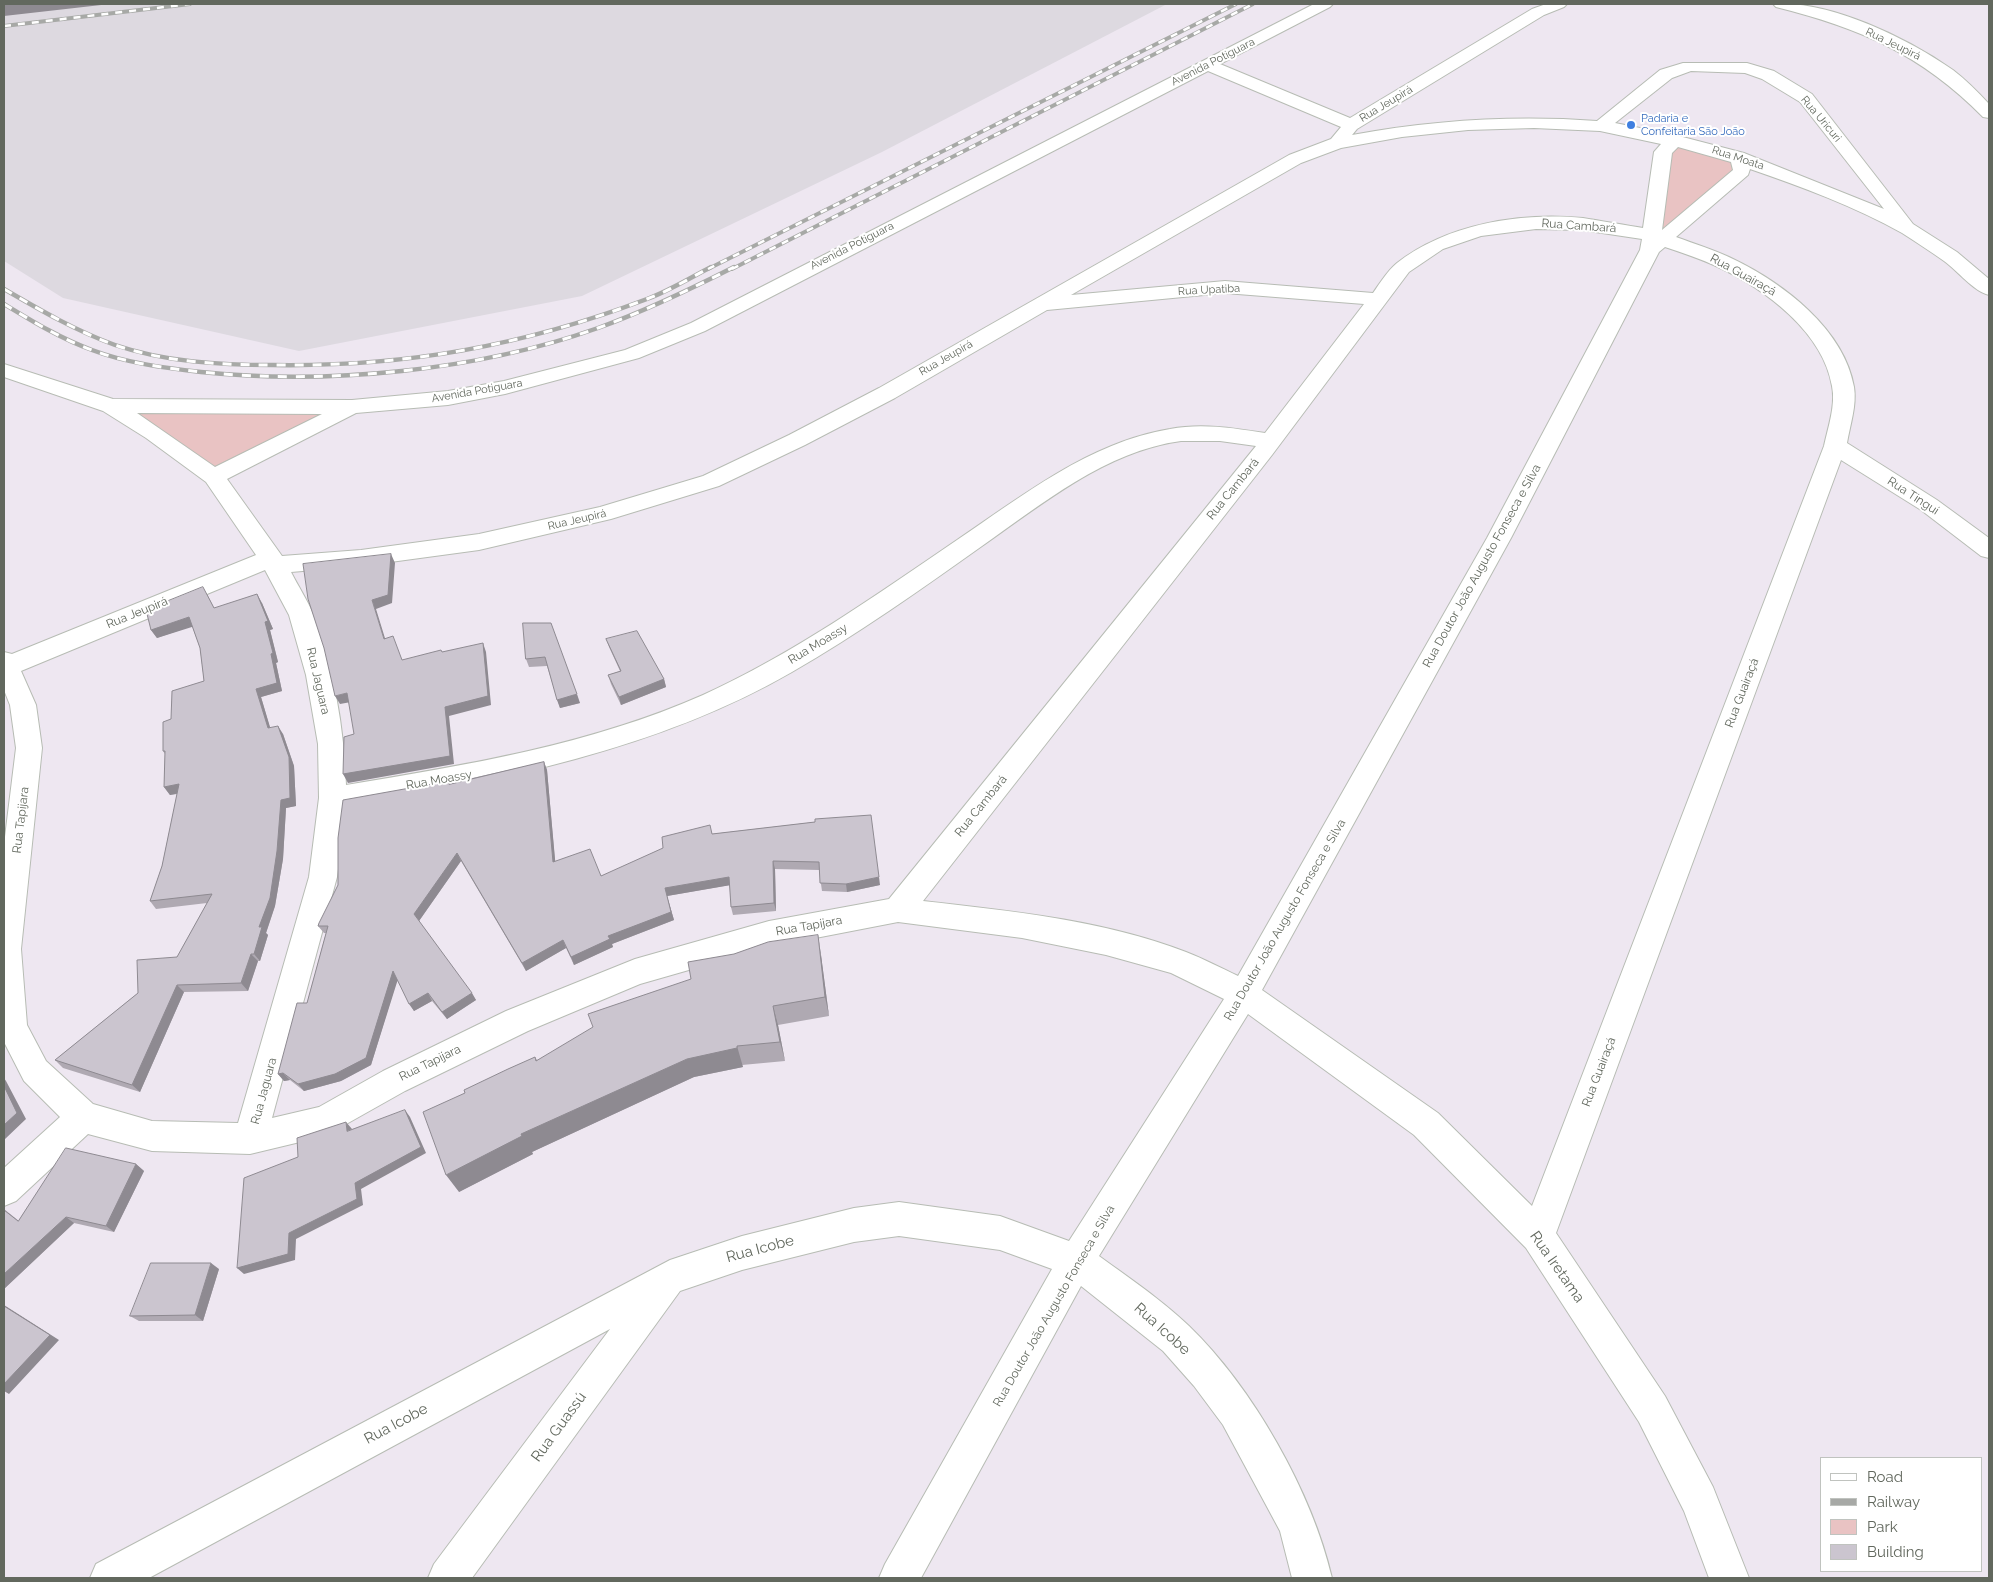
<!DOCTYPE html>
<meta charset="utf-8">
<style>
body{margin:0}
#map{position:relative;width:1993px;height:1582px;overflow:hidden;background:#eee7f1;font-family:Raleway,sans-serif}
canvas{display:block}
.frame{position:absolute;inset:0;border:5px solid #62685e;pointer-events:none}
.legend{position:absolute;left:1820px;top:1457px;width:162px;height:115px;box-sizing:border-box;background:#fff;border:1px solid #c0c3bf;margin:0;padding:6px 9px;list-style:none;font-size:15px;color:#62685e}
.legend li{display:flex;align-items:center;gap:10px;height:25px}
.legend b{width:25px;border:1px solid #c0c3bf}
</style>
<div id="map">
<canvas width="1993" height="1582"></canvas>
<div class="frame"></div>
<ul class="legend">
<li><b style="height:6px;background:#fff"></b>Road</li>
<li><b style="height:6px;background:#a7a9a6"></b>Railway</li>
<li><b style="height:14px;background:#e9c3c3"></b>Park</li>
<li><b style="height:14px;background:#cbc5cf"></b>Building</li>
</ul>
</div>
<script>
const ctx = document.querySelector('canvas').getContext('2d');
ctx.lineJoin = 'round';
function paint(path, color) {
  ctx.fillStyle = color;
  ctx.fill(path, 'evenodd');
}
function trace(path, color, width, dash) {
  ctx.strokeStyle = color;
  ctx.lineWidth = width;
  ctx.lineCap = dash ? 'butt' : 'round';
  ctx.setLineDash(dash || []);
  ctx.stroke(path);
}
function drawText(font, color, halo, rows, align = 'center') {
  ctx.font = font + ' Raleway,sans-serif';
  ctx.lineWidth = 4;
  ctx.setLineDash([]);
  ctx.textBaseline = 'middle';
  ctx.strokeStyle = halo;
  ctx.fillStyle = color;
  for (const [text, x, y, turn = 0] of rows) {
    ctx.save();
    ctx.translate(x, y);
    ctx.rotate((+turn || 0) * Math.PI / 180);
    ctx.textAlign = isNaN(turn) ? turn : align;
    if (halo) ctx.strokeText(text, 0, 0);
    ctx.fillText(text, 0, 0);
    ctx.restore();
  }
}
paint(new Path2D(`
 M4,4H1167L882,152L582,296L299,351L63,298L4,261Z`), '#ddd9e0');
paint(new Path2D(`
 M1677,142L1734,157L1736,170L1659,232L1666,153Z
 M135,412L325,414L213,468Z`), '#e9c3c3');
const minor = new Path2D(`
 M1314,4H1333L1330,7L1220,64L1350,118L1532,9L1546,4H1567L1564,7L1544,15L1357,129L1352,135C1433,120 1515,115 1597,121L1660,70L1683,63H1747L1774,71L1812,94L1913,224L1957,252L1989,279V295C1973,291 1958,271 1944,261C1930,251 1916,242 1902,233C1854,206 1802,187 1750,169L1748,175L1676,237C1695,244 1715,250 1733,259C1783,283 1844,329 1854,387C1857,405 1850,425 1847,443L1937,500L1989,538V558L1981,556L1921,510L1841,460L1556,1233L1665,1396L1713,1487L1749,1578H1709L1684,1511L1639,1422L1526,1248L1414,1135L1248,1014L1099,1256C1129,1278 1162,1300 1189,1326C1253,1388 1312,1492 1332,1578H1292L1280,1531L1223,1425L1194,1386L1163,1351L1081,1286L921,1578H879L885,1564L1052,1269L1000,1250L899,1236L854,1242L742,1270L680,1291L472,1578H428L434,1564L610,1329L149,1578H90L96,1564L670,1260L742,1236L854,1208L899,1202L1000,1216L1069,1241L1224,999L1171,973L1106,955L1022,938L898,922L769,947L640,984L528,1031L405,1091L325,1136L250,1154L152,1151L88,1134L16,1201L4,1206V1168L60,1117L24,1081L4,1042V845L16,748L10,705L4,690V652L12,654L256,555L206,482L146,438L103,411L4,377V364L113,399L352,400L448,391L504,381L625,350L691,323ZM1208,71L1341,127L1331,139L1289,155L879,388L789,435L703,476L600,507L479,534L361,550L282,556L227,479L356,413L448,405L505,394L639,358L705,331ZM1691,71L1745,73L1762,79L1800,102L1884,209L1744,153L1675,135L1615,123L1672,78ZM1534,128L1600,131L1661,144L1654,152L1643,228C1623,225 1603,221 1583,218C1520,212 1447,224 1397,263C1388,270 1380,283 1373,293L1225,281L1071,295L1301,163L1341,148L1402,137L1468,130ZM1678,147L1731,162L1733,170L1662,230L1672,153ZM1536,229L1582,230L1642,239L1640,250L1487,538L1238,976C1221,968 1204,959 1186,952C1103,920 1011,911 923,901L1272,455L1409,272L1443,249L1481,236ZM1665,247C1683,253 1701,259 1718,267C1765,289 1823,332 1832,386C1836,405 1828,427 1824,446L1532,1206L1438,1113L1262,990L1511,538L1659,252ZM1225,293L1364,304L1265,433C1234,428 1201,423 1170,429C1090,442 1022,496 957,540C875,596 793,654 703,695C590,745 467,765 346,785C344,728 334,670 314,616C308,601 298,586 291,572L361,566L479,550L611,519L719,486L805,445L895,398L1047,310ZM137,413L322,414L215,467ZM1181,441H1220L1256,446L889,899L769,921L635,959L506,1011L383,1071L319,1107L272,1118L337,877L346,807C500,780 655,751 792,672C858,634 920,590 982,546C1042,504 1106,451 1181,441ZM265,570L289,615L306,675L318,744L319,798L309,877L238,1123L152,1121L93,1104L46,1061L27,1025L21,949L42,748L36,705L21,671Z
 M1773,4C1830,0 1907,38 1953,70C1966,80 1978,92 1989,104V118L1983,117C1921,54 1860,28 1776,7Z`);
trace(minor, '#b7bcb4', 2);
paint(minor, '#fff');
const railFar1 = new Path2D(`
 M4,26L190,4
 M708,269L1236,4
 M732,269L1253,4`);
const rail = new Path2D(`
 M4,289C40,310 76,331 115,345C165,362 220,365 273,365C405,367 523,346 647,299C669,291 690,278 711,267
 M4,304C32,321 61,339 92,350C126,363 165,368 201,372C328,385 477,371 598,328C645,311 689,290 734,267`);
trace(railFar1, '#a7a9a6', 4);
trace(rail, '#a7a9a6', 4.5);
trace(railFar1, '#fff', 2.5, [7]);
trace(rail, '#fff', 3, [9]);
paint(new Path2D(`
 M208,596L214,608L262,603L273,629L270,630L278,662L276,663L282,691L261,697L270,728L283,734L294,766L296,806L286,808L283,859L275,906L266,933L268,935L260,961H258L248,991L184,992L140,1092L63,1068L55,1060L138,993L177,957L207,903L156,909L150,901L162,866L177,794L170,795L164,787L165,754L163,751L171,719L204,681L200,648L192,626L157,638L151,630Z
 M523,623L580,703L560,708L547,666L529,667L526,659Z
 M606,639L664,679L666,687L621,705L611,684L608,675L620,671L609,647Z
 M544,762L547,770L555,861L601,876L712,834L815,822L880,885L847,892L822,891L819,870L775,869L776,911L733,915L731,907L730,885L667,896L674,920L612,944L613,947L574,965L566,948L526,971L461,861L419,921L476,1000L447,1019L432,1001L414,1011L397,980L371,1065L341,1081L304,1091L290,1080L284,1081L278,1074L307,1003L326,933H324L318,926L449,781L450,783Z
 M821,955L829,1016L778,1025L785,1061L742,1065L743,1067L694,1077L532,1152L533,1154L459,1192L465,1093L535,1057L537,1060Z
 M136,1164L144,1171L114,1232L74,1223L4,1289V1209L19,1221Z
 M219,1269L203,1321H139L130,1316Z`), '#afa9b2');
paint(new Path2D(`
 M4,4H110L4,16Z
 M391,554L395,563L392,603L376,609L388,648L384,639L372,600Z
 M257,594L262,603L273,629L270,630L278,662L276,663L282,691L261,697L273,737L268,728L256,689L271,654Z
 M189,617L195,626L157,638L151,630Z
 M483,643L486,652L491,705L449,716L454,764L348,783L343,774L445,707Z
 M664,679L666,687L621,705L619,697Z
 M347,693L351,702L340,704L335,696Z
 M577,694L580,703L560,708L557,700Z
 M278,726L283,734L294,766L296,806L286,808L283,859L275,906L266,933L268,935L260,961L254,954L259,927Z
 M544,762L547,770L556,870L553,862Z
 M179,784L185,792L170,795L164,787Z
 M457,853L461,861L419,921L414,914Z
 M773,861L775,869L776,911L774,903Z
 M729,877L731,885L667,896L674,920L612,944L613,947L574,965L571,957L608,936L665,888Z
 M879,877L880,885L847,892L846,884Z
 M818,935L821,955L829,1016L825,997Z
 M563,940L566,948L526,971L522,963Z
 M251,954L258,961L248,991L241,983Z
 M393,971L398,979L371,1065L341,1081L304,1091L298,1084Z
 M177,985L184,992L140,1092L132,1085Z
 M428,993L432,1001L414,1011L409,1004Z
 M472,993L476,1000L447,1019L442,1012Z
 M773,1006L778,1025L785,1061L780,1042Z
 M737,1046L743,1067L694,1077L532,1152L533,1154L459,1192L446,1175L521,1134L687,1059Z
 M283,1073L290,1080L284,1081L278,1074Z
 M4,1078L6,1081L26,1119L4,1140Z
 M405,1110L410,1117L426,1153L361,1189L363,1205L296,1239L295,1260L244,1274L237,1268L289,1233L355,1183Z
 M346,1122L352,1129L353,1138L347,1131Z
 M136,1164L144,1171L114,1232L106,1226Z
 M66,1217L74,1223L4,1289V1274Z
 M211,1263L219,1269L203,1321L195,1315Z
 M4,1305L59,1340L9,1394L4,1391Z`), '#8e8a91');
const building = new Path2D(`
 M391,554L388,595L372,600L384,639L393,636L402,660L441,650L442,652L483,643L488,696L445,707L450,756L343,774L344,737L354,734L347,693L335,696L324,648L308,599L303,564Z
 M203,587L214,608L257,594L268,621L265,622L273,653L271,654L277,683L256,689L268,728L278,726L289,757L290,798L281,800L277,851L270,898L259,927H262L254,954H251L241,983L177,985L132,1085L55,1060L138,993L137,960L177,957L212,894L150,901L162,866L179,784L164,787L165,751H163V722L171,719L172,691L204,681L200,648L189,617L151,630L146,610Z
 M523,623H551L577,694L557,700L545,657L526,659Z
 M637,631L664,679L619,697L608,675L621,671L606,639Z
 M544,762L553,862L590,849L601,876L663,848L662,837L710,825L712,834L815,822V819L871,815L879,877L846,884L820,883L819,862L773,861L774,903L731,907L729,877L665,888L671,912L608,936L610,939L571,957L563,940L522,963L457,853L414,914L472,993L442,1012L428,993L409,1004L393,971L366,1058L335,1074L298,1084L283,1073L278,1074L297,1003H307L328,926H318L319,923L338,885V838L343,800L449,781V784Z
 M818,935L825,997L773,1006L780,1042L737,1046V1048L687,1059L521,1134L522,1136L446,1175L423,1112L465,1093L464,1090L508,1069L535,1057L536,1061L593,1027L588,1014L691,979L688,962L734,954L768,942Z
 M4,1086L17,1113L4,1125Z
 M405,1110L421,1147L355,1183L357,1199L289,1233L288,1254L237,1268L244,1178L298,1157L297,1138L346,1122L347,1131Z
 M66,1148L136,1164L106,1226L66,1217L4,1274V1210L18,1221Z
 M151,1263H211L195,1315L130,1316Z
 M4,1306L50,1335L4,1384Z`);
paint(building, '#cbc5cf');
trace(building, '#8e8a91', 1);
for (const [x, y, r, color] of [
 [1631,125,5,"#3f7fe0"]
]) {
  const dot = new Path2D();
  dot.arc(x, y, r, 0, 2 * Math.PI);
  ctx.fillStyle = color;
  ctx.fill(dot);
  trace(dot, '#fff', 2);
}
drawText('11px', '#62685e', '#fff', [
 ["Rua Jeupirá",1893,44,26],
 ["Avenida Potiguara",1213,62,-27],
 ["Rua Jeupirá",1386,104,-31],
 ["Rua Uricuri",1821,119,50],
 ["Rua Moata",1738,158,18],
 ["Avenida Potiguara",852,246,-27],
 ["Rua Upatiba",1209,290,-3],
 ["Rua Jeupirá",946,358,-30],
 ["Avenida Potiguara",477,391,-10],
 ["Rua Jeupirá",577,520,-13]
]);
drawText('11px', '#366cbe', '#fff', [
 ["Padaria e",1641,119],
 ["Confeitaria São João",1641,132]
], 'left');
drawText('12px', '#62685e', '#fff', [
 ["Rua Cambará",1579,226,4],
 ["Rua Guairaçá",1743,275,29],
 ["Rua Cambará",1233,489,-51],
 ["Rua Tingui",1913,496,33],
 ["Rua Doutor João Augusto Fonseca e Silva",1482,566,-61],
 ["Rua Jeupirá",137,613,-22],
 ["Rua Moassy",818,644,-31],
 ["Rua Jaguara",318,681,77],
 ["Rua Guairaçá",1742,693,-69],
 ["Rua Moassy",439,780,-10],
 ["Rua Cambará",981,806,-51],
 ["Rua Tapijara",21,820,-83],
 ["Rua Doutor João Augusto Fonseca e Silva",1285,920,-60],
 ["Rua Tapijara",809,926,-10],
 ["Rua Tapijara",430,1063,-26],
 ["Rua Guairaçá",1599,1072,-69],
 ["Rua Jaguara",264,1091,-75],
 ["Rua Doutor João Augusto Fonseca e Silva",1054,1306,-60]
]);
drawText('15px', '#62685e', '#fff', [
 ["Rua Icobe",760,1249,-15],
 ["Rua Iretama",1557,1267,55],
 ["Rua Icobe",1162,1329,42],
 ["Rua Icobe",396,1424,-28],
 ["Rua Guassú",559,1427,-54]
]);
</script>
